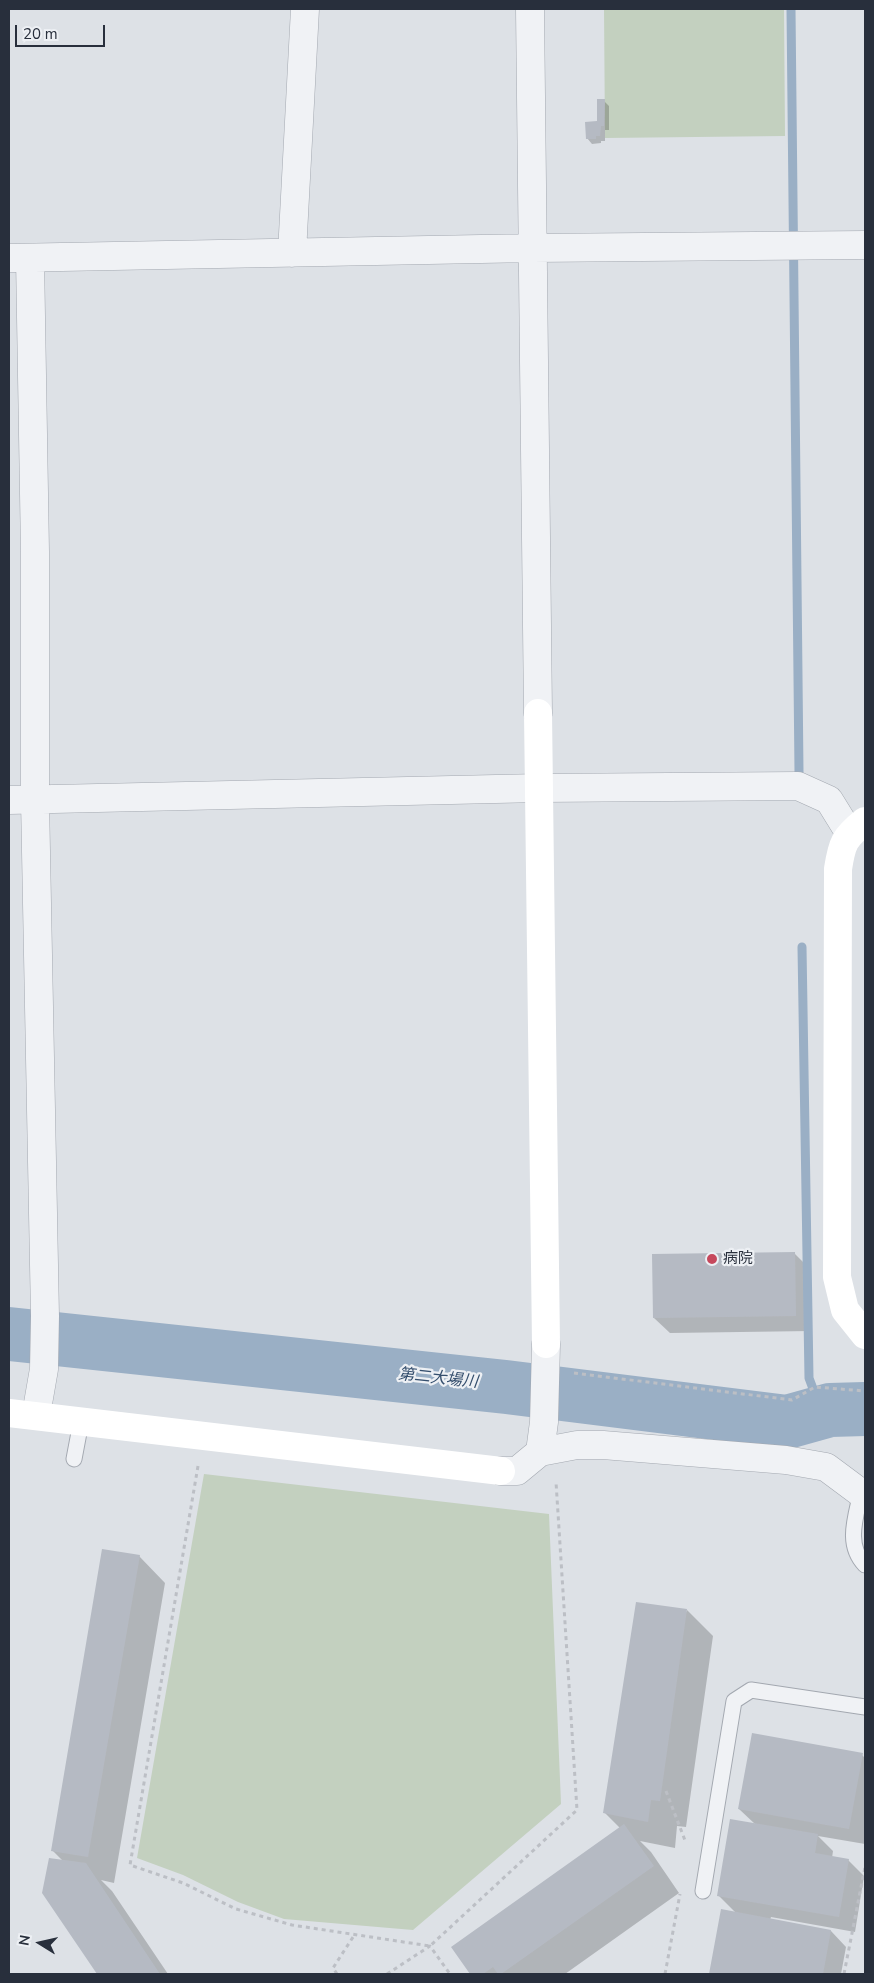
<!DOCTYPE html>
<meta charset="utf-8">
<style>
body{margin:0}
#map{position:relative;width:874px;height:1983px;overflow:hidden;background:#dde1e6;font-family:"Nunito Sans",sans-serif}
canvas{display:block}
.frame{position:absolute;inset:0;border:10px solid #282f3c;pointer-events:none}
.north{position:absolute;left:15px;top:1918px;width:50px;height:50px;-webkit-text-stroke:4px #edf0f4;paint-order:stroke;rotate:280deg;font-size:14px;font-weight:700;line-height:20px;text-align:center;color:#282f3c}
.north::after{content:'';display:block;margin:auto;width:18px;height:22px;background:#282f3c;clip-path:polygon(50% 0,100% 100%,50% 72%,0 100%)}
.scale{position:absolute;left:15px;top:25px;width:90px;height:22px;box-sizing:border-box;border:2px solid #282f3c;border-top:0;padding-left:6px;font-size:15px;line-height:18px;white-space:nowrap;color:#282f3c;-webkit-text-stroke:4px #edf0f4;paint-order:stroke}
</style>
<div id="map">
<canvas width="874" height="1983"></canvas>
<div class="frame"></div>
<div class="north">N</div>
<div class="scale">20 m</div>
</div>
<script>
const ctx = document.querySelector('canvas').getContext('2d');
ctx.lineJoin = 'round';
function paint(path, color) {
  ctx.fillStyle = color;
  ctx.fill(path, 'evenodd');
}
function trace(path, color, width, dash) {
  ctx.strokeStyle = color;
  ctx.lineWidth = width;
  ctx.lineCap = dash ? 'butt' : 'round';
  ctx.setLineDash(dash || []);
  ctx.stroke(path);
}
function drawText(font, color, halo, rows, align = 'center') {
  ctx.font = font + ' "Nunito Sans","Noto Sans JP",sans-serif';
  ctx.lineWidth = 4.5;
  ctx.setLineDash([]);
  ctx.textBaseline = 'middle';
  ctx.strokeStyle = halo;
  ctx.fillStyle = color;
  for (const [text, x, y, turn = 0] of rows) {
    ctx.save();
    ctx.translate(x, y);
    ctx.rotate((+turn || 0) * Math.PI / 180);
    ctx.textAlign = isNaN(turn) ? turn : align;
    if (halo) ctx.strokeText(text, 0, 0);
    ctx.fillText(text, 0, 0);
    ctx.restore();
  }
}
paint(new Path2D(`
 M604,9H784L785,136L605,138Z
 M204,1474L549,1514L561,1804L413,1930L284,1919L238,1902L183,1875L137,1858Z`), '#c3d0bf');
paint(new Path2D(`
 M604,101L609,106V130H605V141H601V143L592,144L587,138L598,123Z
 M794,1253L810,1269L811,1331L670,1333L654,1318Z
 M139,1556L165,1583L114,1883L101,1880L112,1891L168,1974H98L44,1893L63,1861L52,1850Z
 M687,1610L713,1636L686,1827L677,1826L675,1848L640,1841L651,1852L679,1893L565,1974H472L453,1947L620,1828L605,1813Z
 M862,1755L865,1758V1844L818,1836L833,1851L832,1858L848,1860L864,1876L855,1932L771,1917L770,1920L831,1931L846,1947L841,1974H710L722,1910L736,1913L718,1895L756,1825L739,1809Z`), '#0003');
trace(new Path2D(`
 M791,9L799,772
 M802,947L809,1378L822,1413`), '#9aafc5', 9);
trace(new Path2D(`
 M9,1334L506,1387L787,1422L830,1410L865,1409`), '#9aafc5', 54);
paint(new Path2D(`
 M597,99H605L604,126H601L600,136H596V139H586L585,122L597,121Z
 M795,1252L796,1316L653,1318L652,1254Z
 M102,1549L140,1555L88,1857L51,1851Z
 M636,1602L687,1609L660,1801L651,1800L648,1822L603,1813Z
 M752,1733L863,1753L849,1829L738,1809Z
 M730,1819L818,1834L815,1853L849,1859L839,1917L717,1896Z
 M624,1824L654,1866L501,1974H498L493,1967L483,1974H470L451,1947Z
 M49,1858L86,1863L160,1974H97L42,1893Z
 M721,1909L831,1930L823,1974H709Z`), '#b5bac3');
const lane = new Path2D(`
 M74,1459L81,1422
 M861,1492C856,1517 845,1544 865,1565
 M703,1891L734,1701L751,1690L865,1707`);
const street = new Path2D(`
 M530,9L538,713
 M292,253L305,9
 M9,258L533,248L865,245
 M30,258L35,552V800L45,1316L44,1369L36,1415
 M9,800L540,788L798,786L829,800L850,834
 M540,1452L544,1422L546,1344
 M501,1471H517L540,1452L577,1445H603L786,1460L826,1467L865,1496`);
trace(lane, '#a3a8b0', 17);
trace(street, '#a3a8b0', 29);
trace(new Path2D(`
 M574,1373L792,1400L815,1387L865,1391
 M198,1466L130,1865L183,1883L236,1909L292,1925L430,1946L577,1810L556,1482
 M666,1791L686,1843
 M337,1974L333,1968L355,1934
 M387,1974L430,1946L450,1974
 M665,1974L680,1894
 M844,1974L865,1867`), '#bcbfc5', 3, [4, 4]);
trace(lane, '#f0f2f5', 15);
trace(street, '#f0f2f5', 28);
trace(new Path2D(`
 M538,713L546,1344
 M865,821C844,838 842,843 838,869L837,1277L845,1310L865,1335
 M9,1413L501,1471`), '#fff', 28);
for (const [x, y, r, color] of [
 [712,1259,6,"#c6485c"]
]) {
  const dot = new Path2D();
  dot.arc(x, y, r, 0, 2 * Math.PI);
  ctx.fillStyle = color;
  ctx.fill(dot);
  trace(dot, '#edf0f4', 2);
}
drawText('15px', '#282f3c', '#edf0f4', [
 ["病院",723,1259]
], 'left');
drawText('italic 16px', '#344e6d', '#edf0f4', [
 ["第二大場川",438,1379,6]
]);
</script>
